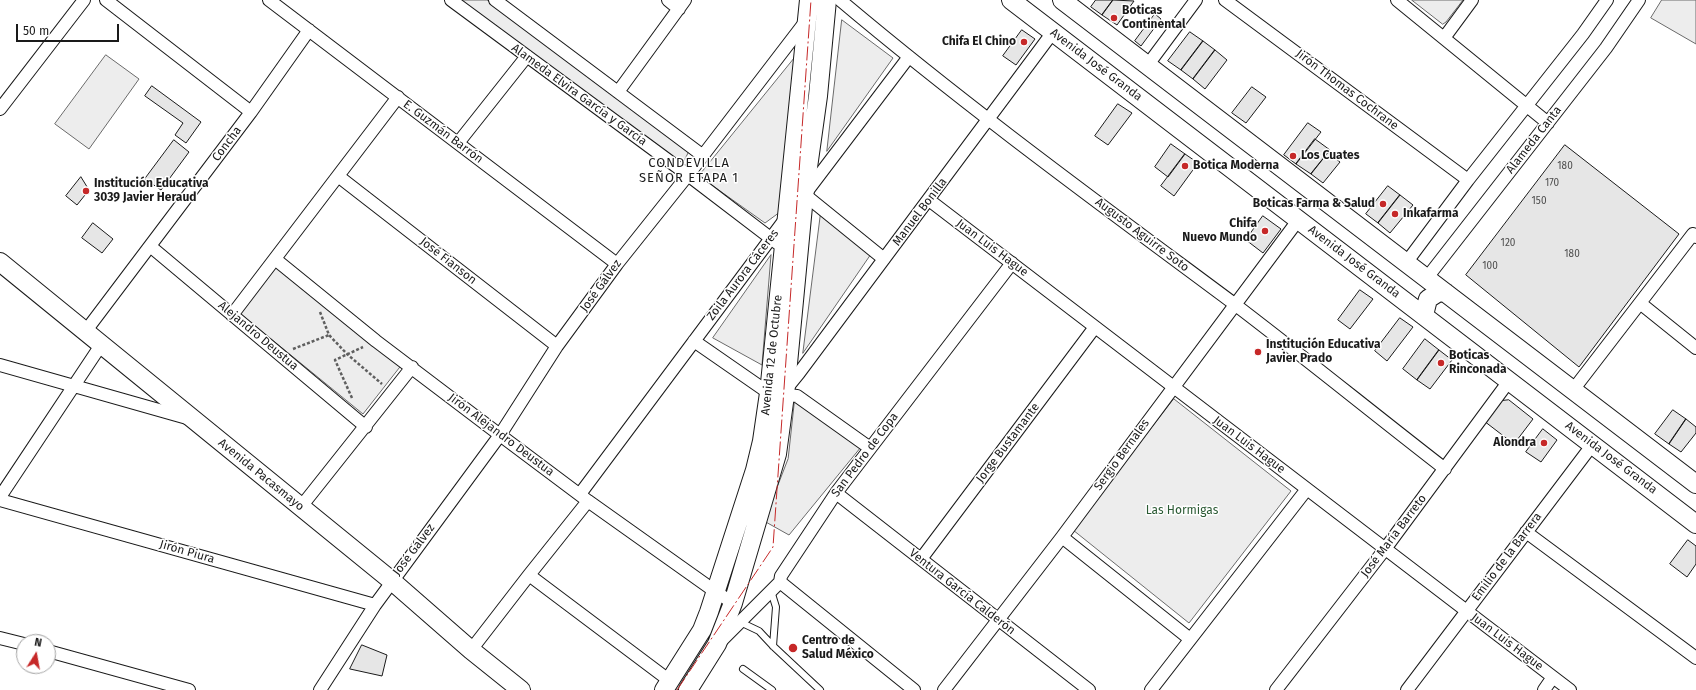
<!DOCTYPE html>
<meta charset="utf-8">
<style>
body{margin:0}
#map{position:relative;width:1696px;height:690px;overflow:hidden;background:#fff;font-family:"Fira Sans",sans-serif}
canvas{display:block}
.north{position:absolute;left:16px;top:634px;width:40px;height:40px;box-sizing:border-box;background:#fff;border:1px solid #a3a3a3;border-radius:50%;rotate:11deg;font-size:11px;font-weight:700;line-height:16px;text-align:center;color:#1a1a1a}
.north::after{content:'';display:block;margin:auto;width:14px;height:18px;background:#c62828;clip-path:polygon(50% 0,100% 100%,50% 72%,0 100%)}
.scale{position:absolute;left:16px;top:24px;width:103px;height:18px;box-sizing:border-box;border:2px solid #1a1a1a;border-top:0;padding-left:5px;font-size:12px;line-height:14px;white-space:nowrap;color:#1a1a1a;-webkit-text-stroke:3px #fff;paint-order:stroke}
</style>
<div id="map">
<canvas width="1696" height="690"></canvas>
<div class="north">N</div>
<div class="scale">50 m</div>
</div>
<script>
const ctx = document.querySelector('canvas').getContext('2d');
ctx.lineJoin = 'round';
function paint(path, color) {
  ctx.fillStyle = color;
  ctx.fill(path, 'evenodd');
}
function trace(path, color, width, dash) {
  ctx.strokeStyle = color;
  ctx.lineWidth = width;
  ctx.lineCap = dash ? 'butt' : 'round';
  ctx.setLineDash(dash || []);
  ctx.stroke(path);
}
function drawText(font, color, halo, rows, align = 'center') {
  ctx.font = font + ' "Fira Sans",sans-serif';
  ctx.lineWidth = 3;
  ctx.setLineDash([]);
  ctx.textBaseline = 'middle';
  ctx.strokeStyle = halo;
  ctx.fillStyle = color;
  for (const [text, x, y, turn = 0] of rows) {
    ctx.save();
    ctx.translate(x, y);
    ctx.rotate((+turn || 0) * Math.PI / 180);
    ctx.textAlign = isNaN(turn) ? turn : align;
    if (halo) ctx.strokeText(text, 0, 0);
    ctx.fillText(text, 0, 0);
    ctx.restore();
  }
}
const built = new Path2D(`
 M460,0H487L689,151L683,163Z
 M1412,0H1463L1446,22L1443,24Z
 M1662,0H1696V44L1651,18Z
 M842,20L893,58L827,151Z
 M106,55L139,79L89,149L55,124Z
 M796,56L780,212L765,223L699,176Z
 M821,212L871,254L803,353Z
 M771,255L762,365L713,338Z
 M275,265L403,363L363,414L238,312Z
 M795,399L861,447L789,535L764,521L788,459Z
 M1174,399L1291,491L1189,623L1073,530Z
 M720,607L723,610L716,631L680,690H668Z`);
paint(built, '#ededed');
trace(built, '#6a6a6a', 1);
const building = new Path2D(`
 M1096,0H1113L1102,15L1091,7Z
 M1113,0L1134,1L1117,25L1102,15Z
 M1155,14L1161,19L1141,46L1135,41Z
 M1022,30L1035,39L1016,65L1003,56Z
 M1190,32L1203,41L1181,70L1168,61Z
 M1203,41L1215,50L1193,79L1181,70Z
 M1215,50L1227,60L1205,89L1193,79Z
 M152,86L201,122L186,143L175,135L183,123L145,96Z
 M1252,87L1266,97L1246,123L1232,113Z
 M1118,104L1132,113L1108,145L1095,136Z
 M1308,123L1321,132L1296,164L1284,155Z
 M1315,139L1330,150L1311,174L1296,164Z
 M174,140L189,152L161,190L145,179Z
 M1171,144L1185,154L1168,177L1155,167Z
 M1565,145L1679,234L1579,367L1466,275Z
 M1328,153L1340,162L1323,183L1311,174Z
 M1185,154L1198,163L1174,196L1161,186Z
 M81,177L89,190L77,205L66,196Z
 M1388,186L1400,195L1378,223L1366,214Z
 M1400,195L1413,205L1390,233L1378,223Z
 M1263,216L1281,229L1263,253L1246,240Z
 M93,223L113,239L102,253L82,238Z
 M1360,290L1373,299L1350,329L1338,320Z
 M1400,318L1413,327L1387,361L1375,351Z
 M1425,339L1439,350L1417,380L1403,369Z
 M1439,350L1452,360L1430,389L1417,380Z
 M1509,400L1533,419L1514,444L1484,421L1500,401Z
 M1673,410L1686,419L1669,444L1655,434Z
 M1686,419L1696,427V433L1681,452L1669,444Z
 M1543,429L1557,440L1541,462L1526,452Z
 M1688,540L1696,546V564L1687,577L1670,564Z
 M362,645L387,655L382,676L350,669Z`);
paint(building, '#e6e6e6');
trace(building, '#1a1a1a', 1);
const lane = new Path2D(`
 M771,591L776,607L773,646
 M740,622L759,631L773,646L820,690
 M743,669L772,690`);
const street = new Path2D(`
 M106,0L251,112
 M269,0L617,264
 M451,0L688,175L777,243
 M495,0L702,155
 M668,0L679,9
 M840,0C967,107 1100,204 1233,303C1304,357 1374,414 1445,469
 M1225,0L1468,180
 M1397,0L1548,123
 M1444,38L1472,0
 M1147,66L1196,0
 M618,92L685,0
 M0,109L84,0
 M458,143L527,56
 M338,176L557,346
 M805,194L908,58
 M805,195L884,259
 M929,200L1570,690
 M150,246L366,427
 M275,259L376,341L500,435L588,501L716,592L733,603
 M1406,263L1468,180L1583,34L1607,0
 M1426,279L1606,48L1639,0
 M1640,303L1696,348
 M232,315L398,97
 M85,332L251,112L309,30
 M694,341L769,393L797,396L870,448
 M0,365L187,418
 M786,389L799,373L1053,32
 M1573,390L1693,234L1696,237
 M836,493L1089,690
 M580,494L786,218
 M0,497L101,345
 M0,500L375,605
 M300,508L412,367
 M1526,532L1696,658
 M1062,537L1190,639
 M921,559L1095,327
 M529,575L670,681
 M780,582L914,690
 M0,638L24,644
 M721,641L780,582L781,576L836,493L1012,263
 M471,650L529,575L588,501
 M48,651L189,690
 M320,690L375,605L500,435L557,346L617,264L688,175L806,21
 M944,690L1062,537L1299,219
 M1151,690L1307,489
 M1276,690L1385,549L1509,381
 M1407,690L1593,444
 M1544,690L1553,677`);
const secondary = new Path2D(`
 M1011,0L1696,524
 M1062,0L1696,484
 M0,262L392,581L471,650L521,690
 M1424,315L1428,299L1439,292L1446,293
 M664,690L702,630L709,612L755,470L762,441L769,393L809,0
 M688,690L717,644L733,603L777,454L785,395L804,196L818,96L827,0`);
trace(lane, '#1a1a1a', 8);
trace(street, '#1a1a1a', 14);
trace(secondary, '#1a1a1a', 20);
trace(new Path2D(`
 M320,312L329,335L347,354L382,384
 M293,349L329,335
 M352,398L335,360L363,347`), '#5f5f5f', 2.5, [3, 2]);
trace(lane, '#fff', 6);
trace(street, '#fff', 12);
trace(secondary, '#fff', 18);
trace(new Path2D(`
 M677,690L773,547L811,0`), '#c62828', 1, [14, 3, 2, 3]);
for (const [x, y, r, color] of [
 [1114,18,4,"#c62828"],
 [1024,42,4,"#c62828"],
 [1293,156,4,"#c62828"],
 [1185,166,4,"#c62828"],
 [86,191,4,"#c62828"],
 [1383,204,4,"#c62828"],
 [1395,214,4,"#c62828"],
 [1265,231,4,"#c62828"],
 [1258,352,4,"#c62828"],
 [1441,363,4,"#c62828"],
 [1544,443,4,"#c62828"],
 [793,648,5,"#c62828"]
]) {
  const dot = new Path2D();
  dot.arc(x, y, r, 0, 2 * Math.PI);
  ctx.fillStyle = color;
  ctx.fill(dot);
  trace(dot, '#fff', 1.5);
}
drawText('10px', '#4d4d4d', null, [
 ["180",1565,166],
 ["170",1552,183],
 ["150",1539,201],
 ["120",1508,243],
 ["180",1572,254],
 ["100",1490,266]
]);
drawText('bold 12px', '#1a1a1a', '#fff', [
 ["Boticas",1122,11],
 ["Continental",1122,25],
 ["Chifa El Chino",1016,42,"right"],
 ["Los Cuates",1301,156],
 ["Botica Moderna",1193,166],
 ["Institución Educativa",94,184],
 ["3039 Javier Heraud",94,198],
 ["Boticas Farma & Salud",1375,204,"right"],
 ["Inkafarma",1403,214],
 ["Chifa",1257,224,"right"],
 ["Nuevo Mundo",1257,238,"right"],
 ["Institución Educativa",1266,345],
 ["Javier Prado",1266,359],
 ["Boticas",1449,356],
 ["Rinconada",1449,370],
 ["Alondra",1536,443,"right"],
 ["Centro de",802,641],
 ["Salud México",802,655]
], 'left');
drawText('12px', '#1a1a1a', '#fff', [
 ["Avenida José Granda",1096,65,37],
 ["Jirón Thomas Cochrane",1347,90,37],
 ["Alameda Elvira García y García",579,95,36],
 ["E. Guzmán Barrón",443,132,37],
 ["Alameda Canta",1534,140,-52],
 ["Concha",227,144,-53],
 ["Manuel Bonilla",920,212,-53],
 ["Augusto Aguirre Soto",1142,235,37],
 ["Juan Luis Hague",992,248,37],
 ["José Fianson",448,261,38],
 ["Avenida José Granda",1354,262,37],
 ["Zoila Aurora Cáceres",743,275,-53],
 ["José Gálvez",601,286,-54],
 ["Alejandro Deustua",258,336,40],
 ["Avenida 12 de Octubre",772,355,-84],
 ["Jirón Alejandro Deustua",501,435,37],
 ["Jorge Bustamante",1008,443,-53],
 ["Juan Luis Hague",1249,445,37],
 ["San Pedro de Copa",865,455,-53],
 ["Sergio Bernales",1122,455,-54],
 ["Avenida José Granda",1611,458,37],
 ["Avenida Pacasmayo",261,475,39],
 ["José María Barreto",1394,536,-53],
 ["José Gálvez",414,550,-53],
 ["Jirón Piura",187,552,16],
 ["Emilio de la Barrera",1507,557,-53],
 ["Ventura García Calderón",962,592,38],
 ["Juan Luis Hague",1507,642,37]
]);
drawText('12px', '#2b5a34', '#fff', [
 ["Las Hormigas",1182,511]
]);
ctx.letterSpacing = '1px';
drawText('13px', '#1a1a1a', '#fff', [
 ["CONDEVILLA",689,163],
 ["SEÑOR ETAPA 1",689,178]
]);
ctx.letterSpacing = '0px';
</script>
